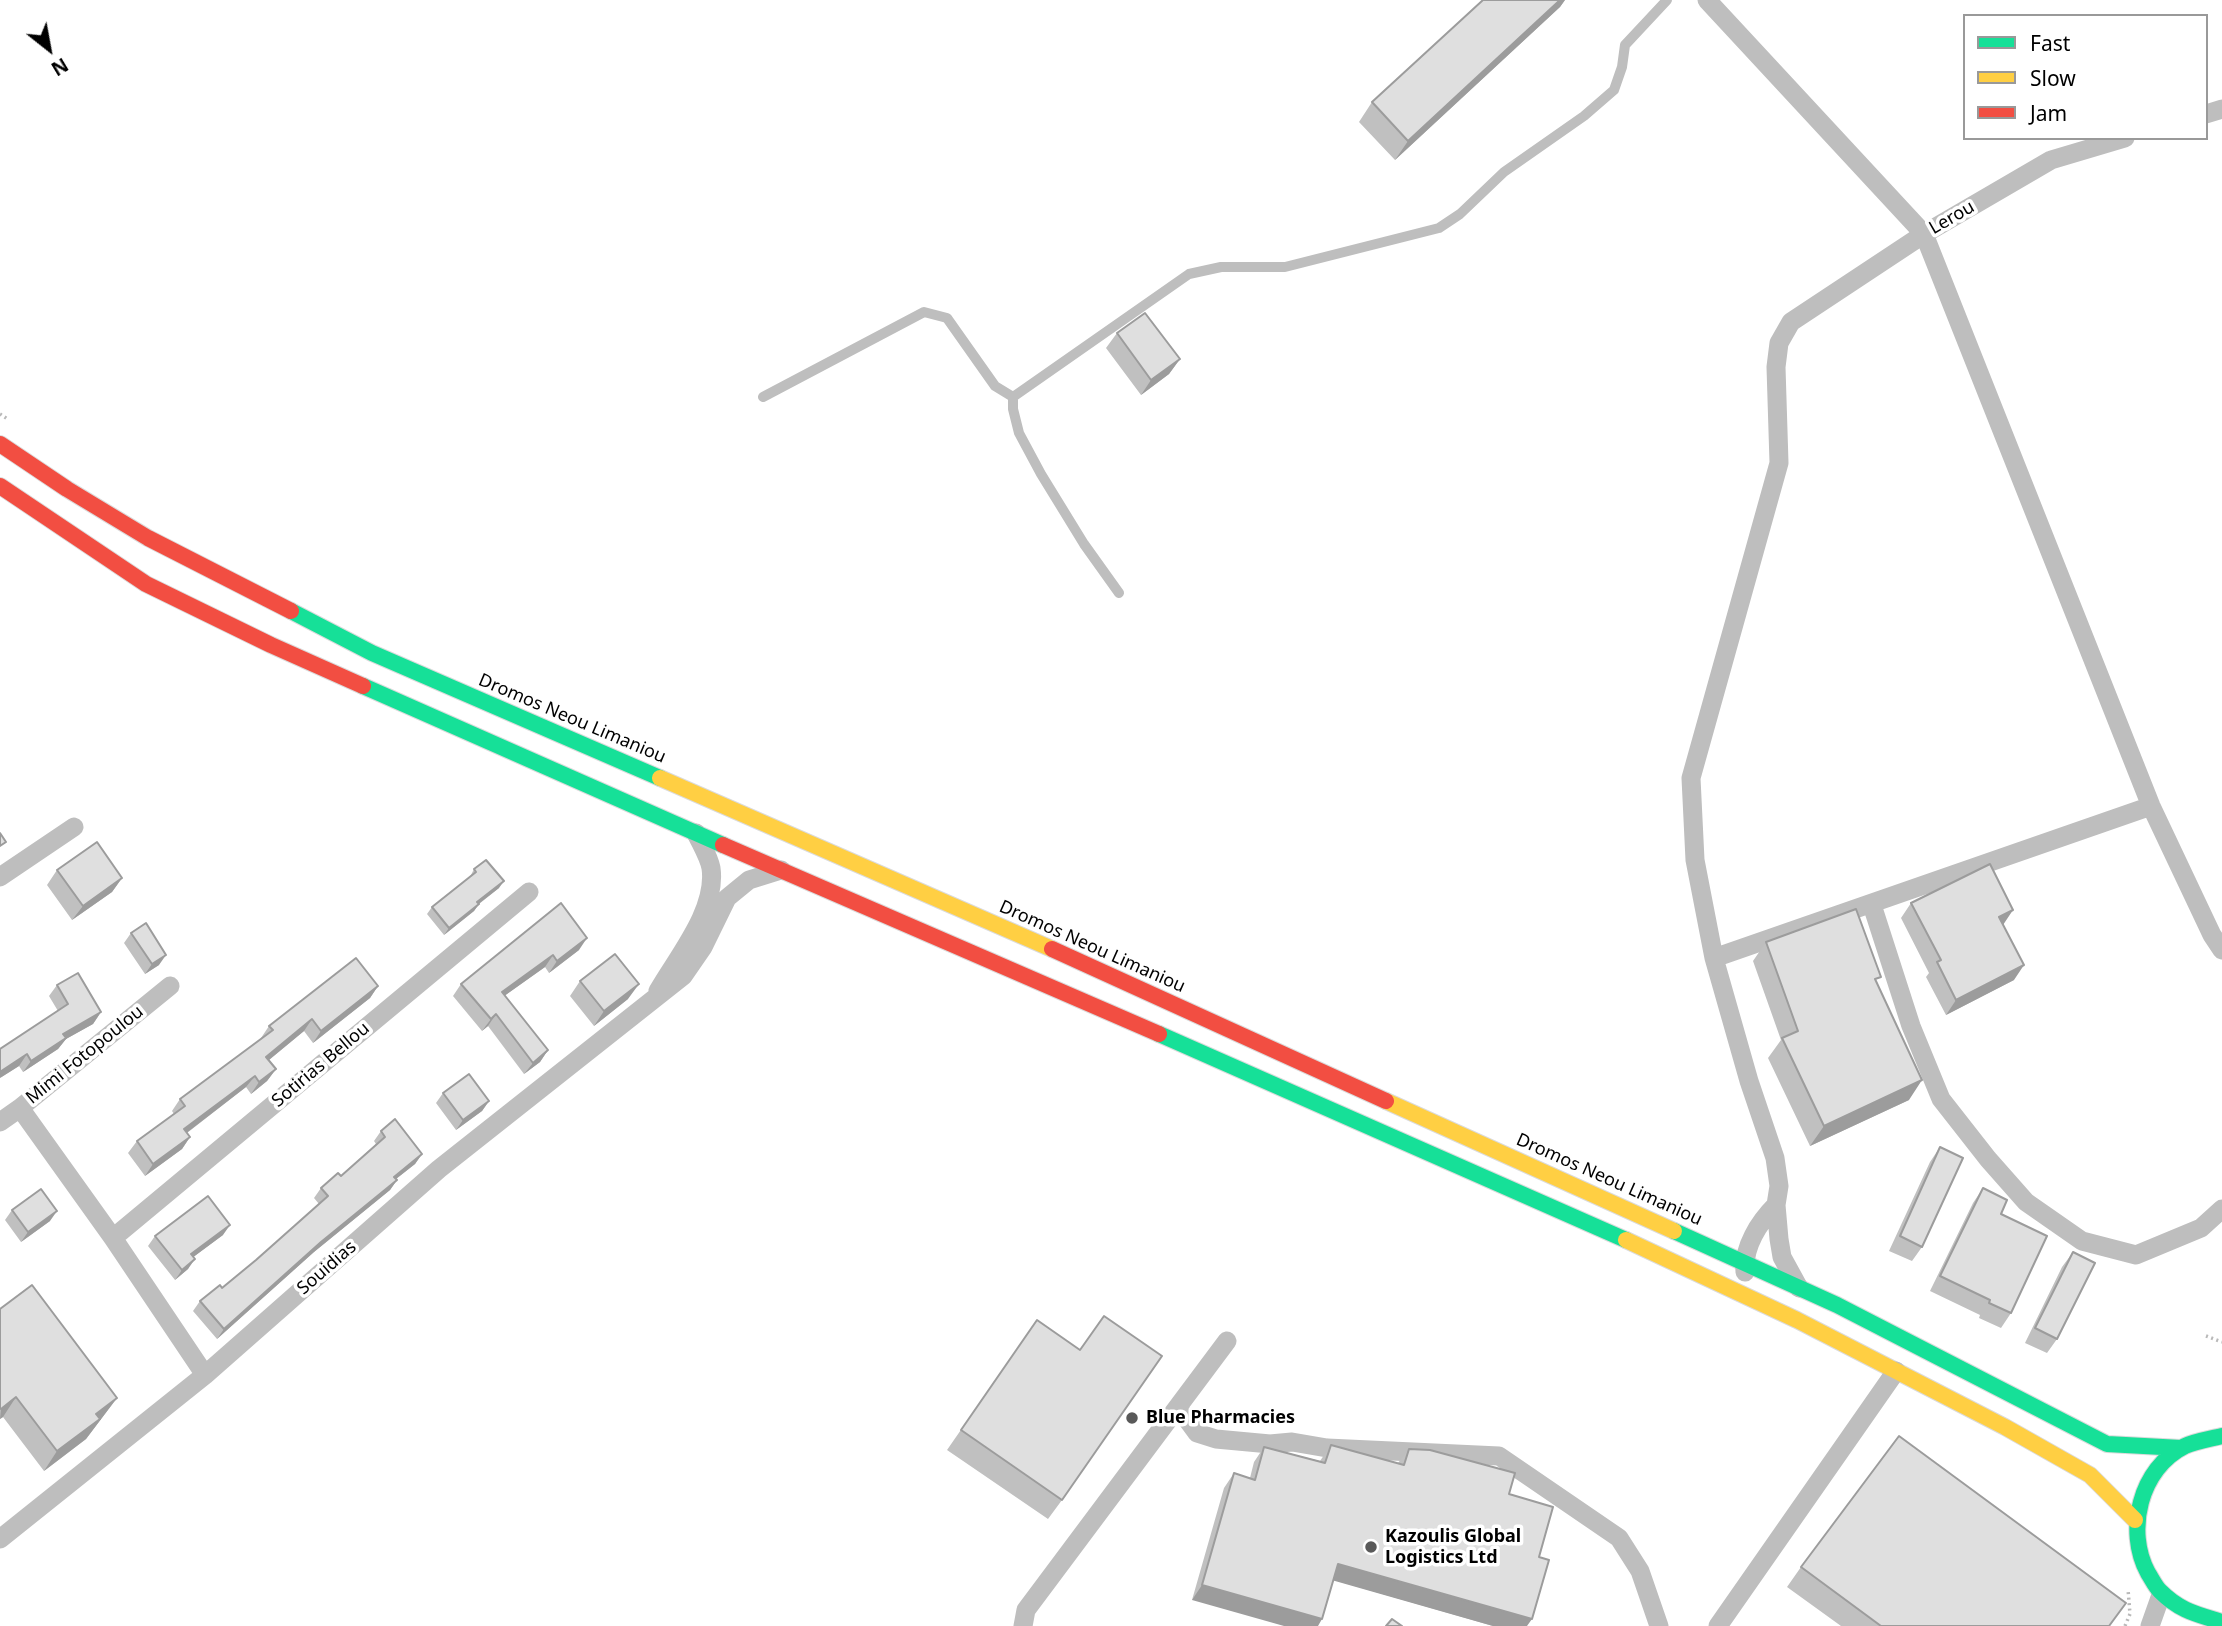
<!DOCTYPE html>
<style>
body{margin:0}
#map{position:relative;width:2222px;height:1626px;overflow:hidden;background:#fff;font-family:"Noto Sans",sans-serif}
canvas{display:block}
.legend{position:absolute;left:1963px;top:14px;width:245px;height:126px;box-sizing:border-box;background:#fff;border:2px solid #999;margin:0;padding:9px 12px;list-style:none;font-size:21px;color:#000}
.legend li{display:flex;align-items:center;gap:14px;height:35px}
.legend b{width:35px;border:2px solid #999}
.north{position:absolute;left:14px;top:14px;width:70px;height:70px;-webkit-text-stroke:5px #fff;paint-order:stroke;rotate:149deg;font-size:19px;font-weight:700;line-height:28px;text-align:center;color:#000}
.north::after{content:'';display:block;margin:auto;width:24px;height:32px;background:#000;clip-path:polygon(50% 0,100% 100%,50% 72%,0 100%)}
</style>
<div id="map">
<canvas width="2222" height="1626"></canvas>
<ul class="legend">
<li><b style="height:9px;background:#16e098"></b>Fast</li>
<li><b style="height:9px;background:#ffcf43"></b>Slow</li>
<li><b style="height:9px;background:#f24e42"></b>Jam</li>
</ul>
<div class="north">N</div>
</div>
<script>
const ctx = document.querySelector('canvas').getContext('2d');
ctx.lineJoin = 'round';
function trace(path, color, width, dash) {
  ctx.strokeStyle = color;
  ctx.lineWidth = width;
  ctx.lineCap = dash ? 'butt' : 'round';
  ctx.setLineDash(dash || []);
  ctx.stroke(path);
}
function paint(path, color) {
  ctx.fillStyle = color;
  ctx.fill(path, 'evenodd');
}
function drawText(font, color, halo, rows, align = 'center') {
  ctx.font = font + ' "Noto Sans",sans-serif';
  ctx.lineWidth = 7;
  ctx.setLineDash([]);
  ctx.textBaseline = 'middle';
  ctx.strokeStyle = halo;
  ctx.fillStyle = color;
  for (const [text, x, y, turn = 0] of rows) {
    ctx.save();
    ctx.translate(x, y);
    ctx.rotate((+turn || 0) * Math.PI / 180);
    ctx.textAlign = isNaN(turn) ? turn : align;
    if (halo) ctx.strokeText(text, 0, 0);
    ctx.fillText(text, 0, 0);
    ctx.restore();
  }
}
const fast = new Path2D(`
 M291,611L372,653L660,778
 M363,686L723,845
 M1159,1034L1626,1240
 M1674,1231L1837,1305L2107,1444L2181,1448
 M2222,1436C2210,1439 2196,1441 2185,1446C2140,1468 2125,1531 2148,1573C2152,1579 2155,1586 2160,1591C2180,1611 2196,1614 2222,1622`);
const slow = new Path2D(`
 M660,778L1052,949
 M1386,1101L1674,1231
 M1626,1240L1797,1320L2005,1427L2090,1475L2135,1520`);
const jam = new Path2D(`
 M0,444L67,489L148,538L291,611
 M0,486L146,584L271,645L363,686
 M723,845L1159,1034
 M1052,949L1386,1101`);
trace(fast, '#dbdbdb', 18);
trace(slow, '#dbdbdb', 18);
trace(jam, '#dbdbdb', 18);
trace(new Path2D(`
 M0,414L9,420
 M2206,1336L2222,1342
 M2125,1626L2130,1614L2128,1589`), '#b9b9b9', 3.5, [2, 3.5]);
trace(new Path2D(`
 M763,397L924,312L947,318L995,386L1013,397
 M1013,397L1189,274L1221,267H1285L1439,228L1460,214L1504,172L1584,116L1614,90L1622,67L1625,45L1667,0
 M1013,397V409L1019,433L1041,474L1084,544L1119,593`), '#bebebe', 10);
trace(new Path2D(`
 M1707,0L1924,234L2151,806L2212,935L2222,950
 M2206,114L2222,109
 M0,877L74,827
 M1872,905L1911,1026L1941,1099L1988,1159L2026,1202L2082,1241L2136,1255L2201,1228L2222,1209
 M1714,958L2151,806
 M658,991C678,956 717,910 711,868C709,857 701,844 696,833
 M20,1108L113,1238L205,1375
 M0,1122L20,1108L170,986
 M113,1238L529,892
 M1745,1272C1743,1247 1759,1222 1776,1205
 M1799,1288L1782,1257L1779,1239L1776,1205L1779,1186L1775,1158L1749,1081L1714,958L1695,860L1691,778L1779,463L1776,367L1779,343L1791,322L1924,234L2051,160L2125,138
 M1178,1407L1197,1433L1216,1439L1270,1444L1292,1442L1327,1448L1499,1456L1619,1538L1640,1571L1659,1626
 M0,1539L205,1375L439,1169L683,976L703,947L727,898L749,880L781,870
 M1023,1626L1026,1610L1227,1341
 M1718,1626L1896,1371
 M2150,1626L2161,1595`), '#bebebe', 19);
trace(fast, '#16e098', 16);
trace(slow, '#ffcf43', 16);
trace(jam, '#f24e42', 16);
paint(new Path2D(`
 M1483,0H1565L1560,7L1395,160L1359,122L1372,102Z
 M1117,333L1180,359L1169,374L1141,395L1106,348Z
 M474,869L499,888L479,904L474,911L444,935L427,914L432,907L470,877Z
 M57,870L122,878L112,892L72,920L47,885Z
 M561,903L579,950L549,973L545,967L504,996L548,1050L540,1062L524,1074L488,1026L482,1031L453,996L461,984Z
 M1911,903L2003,925L2014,980L1946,1015L1926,977L1929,973L1901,918Z
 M131,933L159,965L145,974L124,943Z
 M1766,942L1877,983L1909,1100L1810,1146L1768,1058L1781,1040L1753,961Z
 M580,981L628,999L594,1026L570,996Z
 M57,985L101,1012L93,1024L66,1039L58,1049L23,1072L19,1066L0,1078L58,1011L49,996Z
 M378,986L370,998L313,1043L304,1031L269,1060L276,1069L267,1081L251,1094L246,1087L187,1133L190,1137L182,1149L145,1176L128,1153L137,1141L174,1114L172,1111L180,1099L262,1039L261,1038L269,1026Z
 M443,1093L489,1101L482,1111L456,1130L436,1103Z
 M381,1131L422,1154L415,1164L396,1179L397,1180L390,1190L314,1252L217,1339L193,1311L200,1301L222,1288L256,1260L319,1204L314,1198L321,1188L341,1176L376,1144L374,1141Z
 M1940,1147L1922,1247L1912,1261L1889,1251L1930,1162Z
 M1983,1188L2001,1214L2011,1313L2001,1328L1979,1318L1980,1315L1930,1291L1973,1203Z
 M12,1210L50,1221L21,1242L5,1220Z
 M223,1235L193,1257L188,1269L175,1280L148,1246L155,1236Z
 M2073,1252L2057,1339L2047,1353L2025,1343L2062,1267Z
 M0,1309L117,1398L86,1439L44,1471L3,1417L0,1419Z
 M1037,1320L1080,1350L1062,1500L1048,1519L947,1450Z
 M1331,1445L1398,1463L1409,1449L1509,1494L1493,1626L1334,1580L1192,1600L1224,1488L1234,1473L1250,1478L1254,1462L1264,1447L1320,1461Z
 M1801,1567L2110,1626H1841L1787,1587Z`), '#c0c0c0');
paint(new Path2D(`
 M1560,0H1565L1560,7L1395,160L1408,141Z
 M1180,359L1169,374L1141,395L1151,380Z
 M122,878L112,892L72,920L83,906Z
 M504,881L499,888L472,909L477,902Z
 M479,904L474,911L444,935L449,928Z
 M2013,910L2003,925L1999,917Z
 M587,938L579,950L549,973L557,961Z
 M166,955L159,965L145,974L152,964Z
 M553,955L545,967L493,1004L502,992Z
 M2024,965L2014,980L1946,1015L1956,1000Z
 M639,984L628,999L594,1026L604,1011Z
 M378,986L370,998L313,1043L321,1031Z
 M101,1012L93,1024L66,1039L58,1049L23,1072L31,1061L63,1034Z
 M496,1014L488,1026L482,1031L491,1019Z
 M312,1019L304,1031L258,1069L266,1057Z
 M548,1050L540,1062L524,1074L533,1063Z
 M27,1054L19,1066L0,1078V1072Z
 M276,1069L267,1081L251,1094L259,1082Z
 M255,1076L246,1087L176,1141L184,1129Z
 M1922,1080L1909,1100L1810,1146L1824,1126Z
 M489,1101L482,1111L456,1130L463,1120Z
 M190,1137L182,1149L145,1176L153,1164Z
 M422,1154L415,1164L387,1186L394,1177Z
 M397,1180L390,1190L314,1252L217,1339L224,1329L321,1242Z
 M57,1211L50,1221L21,1242L28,1232Z
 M230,1225L223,1235L184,1264L191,1254Z
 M195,1259L188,1269L175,1280L182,1270Z
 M16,1397L3,1417L0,1419L1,1409Z
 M117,1398L86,1439L44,1471L57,1451L96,1414Z
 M1338,1564L1532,1619L1527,1626H1493L1328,1579Z
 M1202,1585L1322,1619L1318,1626H1284L1192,1600Z`), '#9c9c9c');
const building = new Path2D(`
 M1483,0H1560L1408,141L1372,102Z
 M1145,313L1180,359L1151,380L1117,333Z
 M0,833L6,842L0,846Z
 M97,842L122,878L83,906L57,870Z
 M486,860L504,881L477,902L479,904L449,928L432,907L476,872L474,869Z
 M1990,864L2013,910L1999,917L2024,965L1956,1000L1937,962L1941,960L1911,903Z
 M561,903L587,938L557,961L553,955L502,992L548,1050L533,1063L496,1014L491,1019L461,984Z
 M1856,909L1881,977L1875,979L1922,1080L1824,1126L1782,1038L1798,1031L1766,942Z
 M146,923L166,955L152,964L131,933Z
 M615,954L639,984L604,1011L580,981Z
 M356,958L378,986L321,1031L312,1019L266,1057L276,1069L259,1082L255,1076L184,1129L190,1137L153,1164L137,1141L185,1106L180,1099L273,1030L269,1026Z
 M78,973L101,1012L63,1034L66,1038L31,1061L27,1054L0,1072V1049L68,1004L57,985Z
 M469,1074L489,1101L463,1120L443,1093Z
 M395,1119L422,1154L394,1177L397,1180L321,1242L224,1329L200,1301L220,1285L222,1288L256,1260L328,1196L321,1188L338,1173L341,1176L385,1137L381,1131Z
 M1940,1147L1963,1158L1922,1247L1900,1236Z
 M1983,1188L2007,1200L2001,1214L2047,1236L2011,1313L1989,1303L1990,1300L1940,1276Z
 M41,1189L57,1211L28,1232L12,1210Z
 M208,1196L230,1225L191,1254L195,1259L182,1270L155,1236Z
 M2073,1252L2095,1263L2057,1339L2035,1328Z
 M32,1285L117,1398L96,1414L100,1419L57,1451L16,1397L1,1409L0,1408V1309Z
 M1104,1316L1162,1356L1062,1500L961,1430L1037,1320L1080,1350Z
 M1899,1436L2126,1603L2109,1626H1881L1801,1567Z
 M1331,1445L1404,1465L1409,1449L1430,1450L1515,1473L1509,1494L1553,1507L1539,1557L1549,1560L1532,1619L1338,1564L1322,1619L1202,1585L1234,1473L1255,1480L1264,1447L1325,1463Z
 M1392,1619L1402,1626H1386Z`);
paint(building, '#dfdfdf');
trace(building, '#9c9c9c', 2);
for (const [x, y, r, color] of [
 [1132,1418,7,"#595959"],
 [1371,1547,7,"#595959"]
]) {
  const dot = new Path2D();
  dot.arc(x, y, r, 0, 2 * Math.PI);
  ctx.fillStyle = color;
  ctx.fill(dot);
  trace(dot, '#fff', 2.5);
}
drawText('18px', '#000', '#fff', [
 ["Lerou",1952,218,-30],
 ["Dromos Neou Limaniou",572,719,23],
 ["Dromos Neou Limaniou",1092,947,24],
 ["Mimi Fotopoulou",85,1055,-39],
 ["Sotirias Bellou",321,1065,-40],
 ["Dromos Neou Limaniou",1609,1180,24],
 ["Souidias",327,1268,-41]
]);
drawText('bold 18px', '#000', '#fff', [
 ["Blue Pharmacies",1146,1418],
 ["Kazoulis Global",1385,1537],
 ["Logistics Ltd",1385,1558]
], 'left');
</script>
